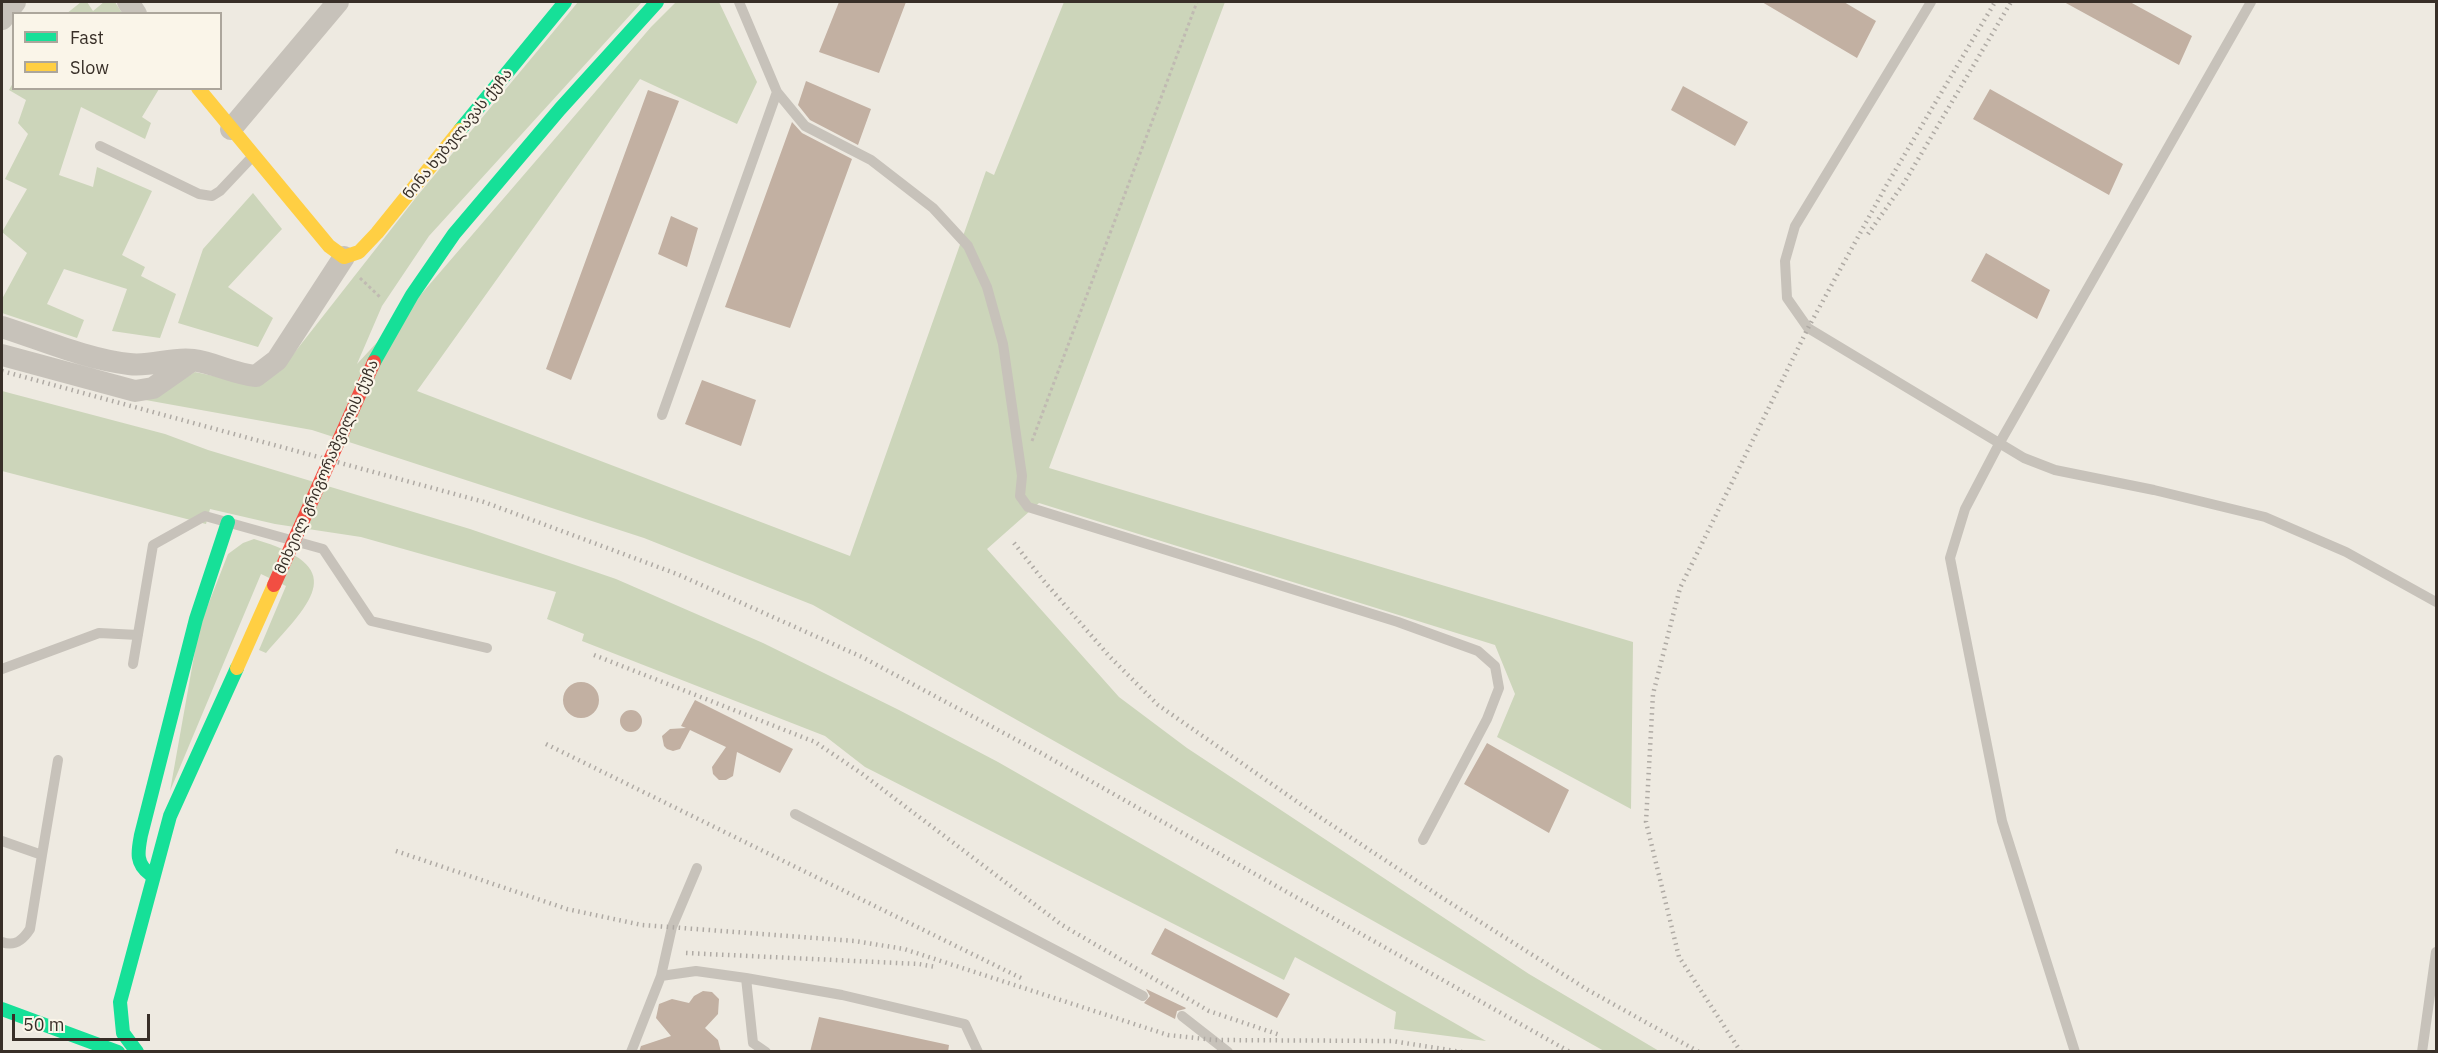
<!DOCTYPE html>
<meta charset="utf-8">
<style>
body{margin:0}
#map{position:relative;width:2438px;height:1053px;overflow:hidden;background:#eeeae1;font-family:"IBM Plex Sans",sans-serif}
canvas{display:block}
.frame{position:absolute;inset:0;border:3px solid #382f28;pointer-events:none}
.legend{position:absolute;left:12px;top:12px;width:210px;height:78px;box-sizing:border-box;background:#faf5e9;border:2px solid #aca69c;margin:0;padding:8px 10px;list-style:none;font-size:18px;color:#382f28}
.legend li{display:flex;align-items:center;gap:12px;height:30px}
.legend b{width:30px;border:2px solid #aca69c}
.scale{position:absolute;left:12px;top:1014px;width:138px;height:27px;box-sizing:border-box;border:3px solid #382f28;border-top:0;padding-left:8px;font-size:18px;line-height:21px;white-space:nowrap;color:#382f28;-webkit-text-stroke:4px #faf5e9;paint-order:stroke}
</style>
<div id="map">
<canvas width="2438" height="1053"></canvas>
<div class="frame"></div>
<ul class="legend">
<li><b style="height:8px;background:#16e098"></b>Fast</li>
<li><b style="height:8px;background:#ffcf43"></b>Slow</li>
</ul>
<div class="scale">50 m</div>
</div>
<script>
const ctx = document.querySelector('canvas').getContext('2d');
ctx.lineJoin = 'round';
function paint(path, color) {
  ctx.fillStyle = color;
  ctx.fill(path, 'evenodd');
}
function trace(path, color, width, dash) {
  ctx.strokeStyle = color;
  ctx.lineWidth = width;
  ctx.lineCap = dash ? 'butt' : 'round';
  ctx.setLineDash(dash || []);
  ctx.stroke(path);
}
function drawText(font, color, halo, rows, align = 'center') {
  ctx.font = font + ' "IBM Plex Sans","Noto Sans Georgian",sans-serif';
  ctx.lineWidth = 4.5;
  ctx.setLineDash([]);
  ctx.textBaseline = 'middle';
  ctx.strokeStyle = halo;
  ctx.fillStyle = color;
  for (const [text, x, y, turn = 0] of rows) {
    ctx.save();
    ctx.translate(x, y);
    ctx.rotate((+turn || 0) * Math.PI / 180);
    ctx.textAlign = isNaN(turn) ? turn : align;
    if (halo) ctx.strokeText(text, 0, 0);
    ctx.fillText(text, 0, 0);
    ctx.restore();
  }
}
paint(new Path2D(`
 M81,2H87L93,11L104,2H115L122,13L66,14Z
 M578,2H642L429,236L382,306L357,364L417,299L651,27L676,2H719L757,82L737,124L640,79L417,391L850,556L986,171L994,175L1064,2H1225L1049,468L1633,642L1631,809L1497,737L1515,694L1495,645L1039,503L987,549L1119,697L1187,748L1529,974L1659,1051H1604L813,605L644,538L312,430L140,399L164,391L195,372L242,382L280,371L418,195Z
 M13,83L14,88L159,89L142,117L151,123L145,139L81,107L59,175L93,187L97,167L152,191L122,255L145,267L141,276L176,294L160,338L112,331L127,289L64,269L47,304L84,320L77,338L2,313V299L27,253L2,232L27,189L5,179L28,134L18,123L26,100L9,90Z
 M253,193L282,229L228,287L273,318L258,347L178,323L203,249Z
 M2,391L165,434L208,450L470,529L616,579L763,643L899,710L998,762L1486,1041L1394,1029L1396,1012L1295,957L1284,980L865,767L825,736L582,641L584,634L547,619L556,592L361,537L275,524L210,509L206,524L2,471Z
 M254,539C350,567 313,600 266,653L259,650L286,586L261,574L170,791L199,628L228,554L243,543Z`), '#ccd5ba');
paint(new Path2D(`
 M839,2H906L879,73L819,52Z
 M1762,2H1844L1876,21L1857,58Z
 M2064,2H2130L2192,36L2179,65Z
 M806,81L871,109L858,145L810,120L798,105Z
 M1683,86L1748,122L1735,146L1671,110Z
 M1990,89L2123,164L2109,195L1973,119Z
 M648,90L679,101L571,380L546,369Z
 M792,122L802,133L852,159L790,328L725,307Z
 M671,216L698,228L687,267L658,254Z
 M1986,253L2050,290L2037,319L1971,281Z
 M702,380L756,400L741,446L685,424Z
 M563 700a18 18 0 1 1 36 0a18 18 0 1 1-36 0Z
 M695,700L793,749L780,773L737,752L733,776L726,780H719L713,774L712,767L726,747L690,730L680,749L673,751L667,749L664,746L662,736L670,729L686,728L681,726Z
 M620 721a11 11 0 1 1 22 0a11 11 0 1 1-22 0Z
 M1487,743L1569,790L1549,833L1464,784Z
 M1165,928L1290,994L1277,1018L1151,954Z
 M1146,989L1186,1008L1185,1009L1177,1011L1175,1019L1144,1003L1150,996Z
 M703,991L712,992L719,999L718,1014L705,1028L718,1040L721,1052H639L641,1046L671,1036L656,1018L659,1004L672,999L689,1003L694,996Z
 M819,1017L949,1045L948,1052H810Z`), '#c2b0a2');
trace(new Path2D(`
 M360,278L381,298
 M1032,441L1197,2`), '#c0bab2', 3, [3, 3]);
trace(new Path2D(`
 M1931,2L1795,226L1785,261L1787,298L1808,328L2024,458L2055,470L2154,490L2265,517L2346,552L2436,602
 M777,92L805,126L871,160L933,208L968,246L987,287L1003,344L1022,476L1020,496L1028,507L1398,622L1478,651L1495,666L1499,688L1487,719L1423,840
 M100,146L199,194L212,196L220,191L253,156
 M662,415L777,92L739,2
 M133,664L153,545L205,516L323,549L371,621L487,648
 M2,669L99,633L138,635
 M795,814L1143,996
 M2,841L42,855L58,760
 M2,942C15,947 23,940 30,929L42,855
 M661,976L696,971L746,978L842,995L965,1024L978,1052
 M746,978L753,1043L766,1052
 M1182,1016L1228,1052
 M631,1052L661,976L672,927L697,868
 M2075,1052L2002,821L1950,558L1965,509L1999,444L2251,2
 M2422,1052L2436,952`), '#c7c2ba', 10);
trace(new Path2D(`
 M128,2L136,14
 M2,19L15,2
 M231,129L338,2
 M2,327C43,340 86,359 129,364C151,367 172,357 193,360C215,363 234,374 256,376L277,360L344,257
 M2,355L135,391L153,388L193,360`), '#c7c2ba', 22);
trace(new Path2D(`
 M460,130L565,2
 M374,362L412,295L454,234L560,109L657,2
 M150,874C135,863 138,851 141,835L196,619L228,522
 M2,1009L118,1052
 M137,1052L123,1033L120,1002L170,816L237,668`), '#16e098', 14);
trace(new Path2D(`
 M198,88L329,246L344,257L359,252L377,233L460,130
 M237,668L274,585`), '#ffcf43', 14);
trace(new Path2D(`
 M1868,234L1904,183L2011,2
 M2,371L484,502L677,574L862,657L1041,753L1570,1052
 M1014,543L1043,580L1110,657L1158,705L1312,812L1444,899L1588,990L1699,1052
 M594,655L815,742L861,773L1062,925L1209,1011L1280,1035
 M546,744L1025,980
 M396,851L567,909L642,925L855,941L904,949L1168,1035L1214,1040L1392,1041L1462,1052
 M686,953L919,964L936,967
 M1741,1052L1679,957L1646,822L1653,694L1680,588L1808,328L1886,186L1995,2`), '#afaaa4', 4.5, [1.5, 4.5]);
trace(new Path2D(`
 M274,585L374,362`), '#f24e42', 14);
drawText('15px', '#382f28', '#faf5e9', [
 ["ნინა ხუბულავას ქუჩა",458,134,-51],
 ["მიხეილ გრიგორაშვილის ქუჩა",327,467,-66]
]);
</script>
